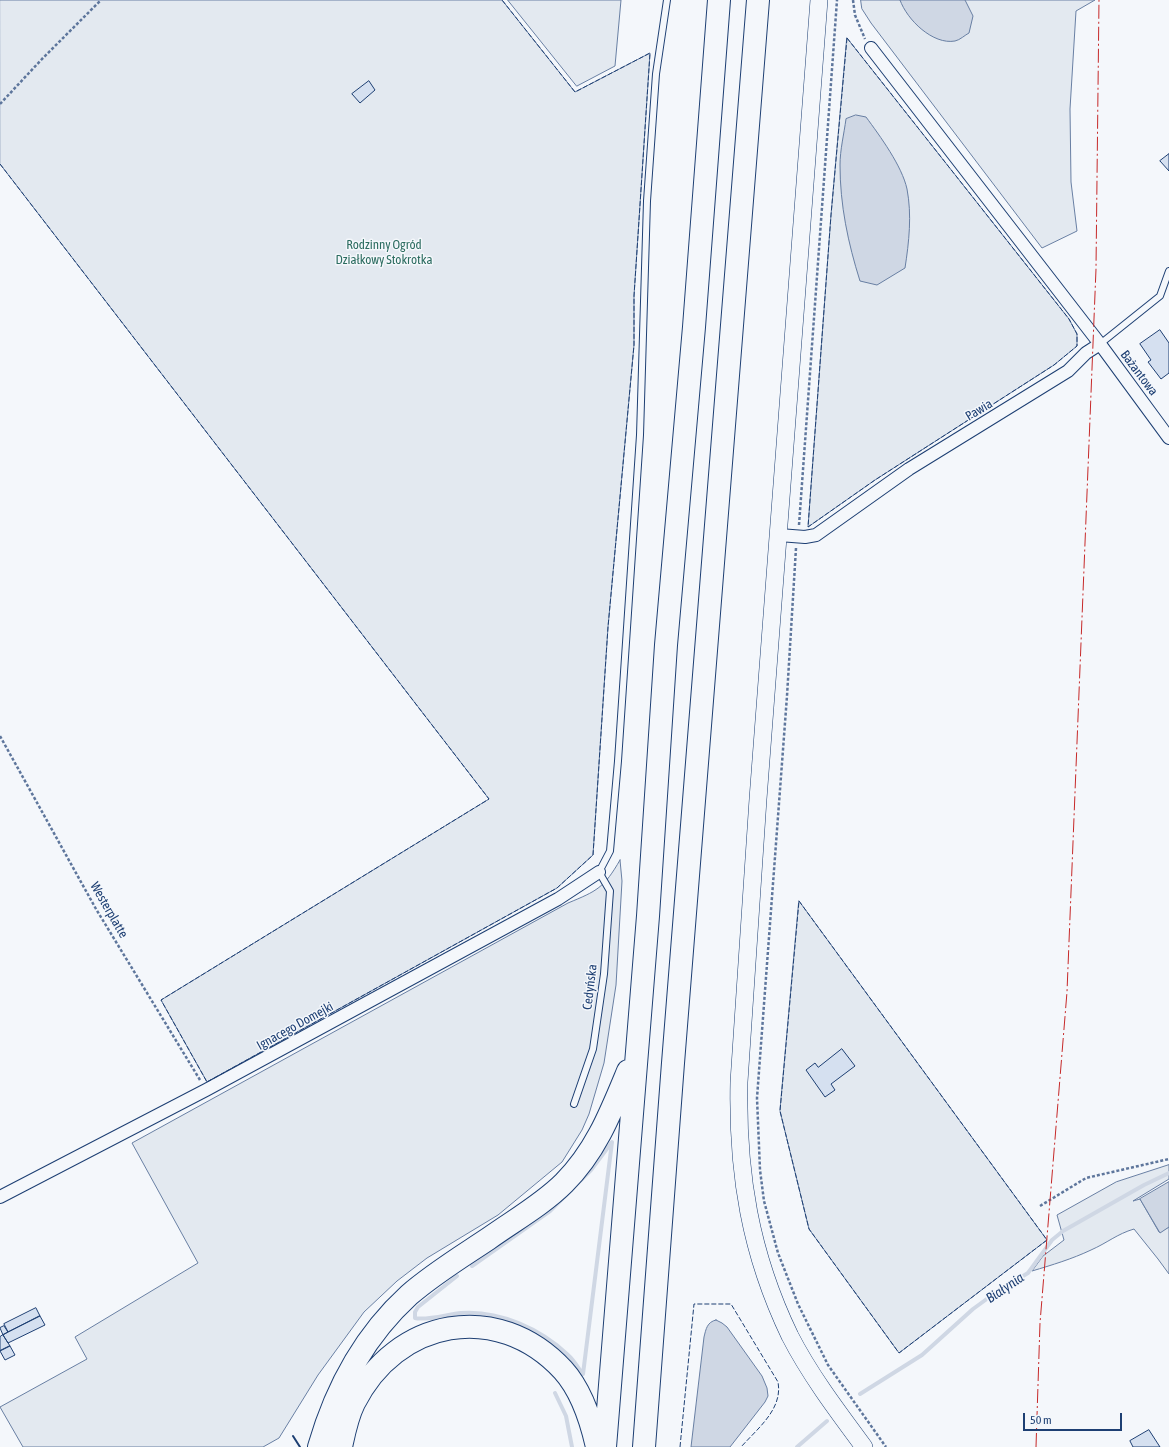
<!DOCTYPE html>
<meta charset="utf-8">
<style>
body{margin:0}
#map{position:relative;width:1169px;height:1447px;overflow:hidden;background:#f4f7fb;font-family:"Asap Condensed",sans-serif}
canvas{display:block}
.scale{position:absolute;left:1023px;top:1413px;width:99px;height:18px;box-sizing:border-box;border:2px solid #1d3f73;border-top:0;padding-left:5px;font-size:12px;line-height:14px;white-space:nowrap;color:#1d3f73;-webkit-text-stroke:3px #f4f7fb;paint-order:stroke}
</style>
<div id="map">
<canvas width="1169" height="1447"></canvas>
<div class="scale">50 m</div>
</div>
<script>
const ctx = document.querySelector('canvas').getContext('2d');
ctx.lineJoin = 'round';
function paint(path, color) {
  ctx.fillStyle = color;
  ctx.fill(path, 'evenodd');
}
function trace(path, color, width, dash) {
  ctx.strokeStyle = color;
  ctx.lineWidth = width;
  ctx.lineCap = dash ? 'butt' : 'round';
  ctx.setLineDash(dash || []);
  ctx.stroke(path);
}
function drawText(font, color, halo, rows, align = 'center') {
  ctx.font = font + ' "Asap Condensed",sans-serif';
  ctx.lineWidth = 3;
  ctx.setLineDash([]);
  ctx.textBaseline = 'middle';
  ctx.strokeStyle = halo;
  ctx.fillStyle = color;
  for (const [text, x, y, turn = 0] of rows) {
    ctx.save();
    ctx.translate(x, y);
    ctx.rotate((+turn || 0) * Math.PI / 180);
    ctx.textAlign = isNaN(turn) ? turn : align;
    if (halo) ctx.strokeText(text, 0, 0);
    ctx.fillText(text, 0, 0);
    ctx.restore();
  }
}
const green = new Path2D(`
 M0,0H502L575,92L650,53L634,296V345L608,627L593,855L557,888L207,1082L161,1000L489,799L0,164Z
 M508,0H621L615,66L577,86Z
 M861,0H1095L1076,11L1070,109L1071,182L1077,231L1042,248L871,23L862,9Z
 M847,38L1069,319L1077,334V346L1054,365L875,480L808,527L831,215Z
 M620,860L622,881L616,985L604,1063L589,1114L582,1130L562,1162L498,1215L427,1258L397,1281L364,1312L318,1375L279,1438L263,1447H23L0,1407L87,1359L75,1337L198,1263L132,1143L568,903C597,891 604,888 620,860Z
 M799,901L1047,1240L899,1353L809,1229L780,1111Z
 M1169,1165V1179L1133,1201L1140,1199L1159,1232L1169,1227V1274L1158,1259L1134,1229C1117,1234 1107,1243 1091,1250C1072,1259 1052,1265 1032,1271L1043,1256L1064,1240L1057,1215L1116,1182Z`);
paint(green, '#e3e9f0');
trace(green, '#687fa3', 1);
const water = new Path2D(`
 M900,0H965L973,16L969,33C965,35 960,40 955,41C933,45 907,20 900,0Z
 M856,115L866,117C880,136 902,166 907,189C912,215 909,242 905,268L877,285L860,281C848,243 840,205 840,165C840,150 844,134 846,119Z
 M1169,1182V1227L1160,1233L1140,1199Z
 M716,1320L722,1323L727,1327L762,1376L767,1388L768,1396L765,1402L730,1447H691L704,1337C706,1329 707,1322 716,1320Z`);
paint(water, '#cfd7e4');
trace(water, '#687fa3', 1);
trace(new Path2D(`
 M472,1266L550,1211L591,1170L612,1142L583,1374
 M457,1276L418,1307L415,1312V1318C426,1321 449,1314 461,1313C499,1310 541,1329 568,1355C574,1360 578,1368 583,1374
 M555,1393L566,1416L572,1447
 M860,1394L922,1355L973,1309L995,1293L1028,1273L1052,1240L1063,1231L1144,1185L1169,1173
 M797,1447L827,1421`), '#cfd7e4', 4);
const building = new Path2D(`
 M369,81L375,90L360,103L352,94Z
 M1169,154V171L1160,161Z
 M1160,330L1169,343V373L1161,379L1148,362L1151,360L1140,344Z
 M842,1049L855,1066L831,1084L835,1090L825,1097L806,1070L815,1063L818,1067Z
 M36,1308L40,1316L8,1332L4,1324Z
 M40,1316L45,1325L8,1343L3,1335Z
 M4,1326L8,1332L3,1335L0,1328Z
 M3,1335L10,1346L0,1351V1337Z
 M10,1346L15,1355L5,1360L0,1351Z
 M1149,1430L1160,1447H1133L1130,1441Z`);
paint(building, '#d5e0f0');
trace(building, '#1d3f73', 1);
const lane = new Path2D(`
 M1100,344L1160,296L1169,271
 M574,1104L593,1049L604,974L610,891L599,872L610,851L618,761L640,435L647,201L656,74L667,0`);
const street = new Path2D(`
 M871,48L1100,344L1169,438
 M779,535L805,537L816,535L909,469L1068,371L1086,353L1100,344
 M0,1197L206,1090L558,899L599,872`);
const secondary = new Path2D(`
 M819,0L758,799L739,1082C737,1173 750,1253 790,1336C810,1375 838,1412 864,1447`);
const highway = new Path2D(`
 M319,1447C336,1388 363,1337 409,1295C433,1274 461,1257 488,1239C513,1221 542,1205 564,1183C596,1151 611,1112 628,1071
 M341,1447C344,1433 347,1417 354,1403C396,1319 497,1299 563,1370C582,1391 591,1420 597,1447
 M605,1447L648,916L666,645L694,327L719,0
 M644,1447L673,1063L758,0`);
trace(lane, '#1d3f73', 8);
trace(street, '#1d3f73', 14);
trace(secondary, '#1d3f73', 18);
trace(highway, '#1d3f73', 24);
trace(new Path2D(`
 M853,0L855,15L865,39
 M0,104L42,59L101,0
 M799,525L837,0
 M796,548L787,696L757,1098L760,1170L764,1201L778,1253L798,1304L828,1365L886,1447
 M0,736L96,909L200,1080
 M1040,1206L1086,1178L1169,1159`), '#5e769c', 2.5, [3, 2]);
trace(lane, '#f4f7fb', 6);
trace(street, '#f4f7fb', 12);
trace(secondary, '#f4f7fb', 17);
trace(highway, '#f4f7fb', 22);
trace(new Path2D(`
 M847,38L1069,319L1077,334V346L1054,365L875,480L808,527L831,215Z
 M0,164L489,799L161,1000L207,1082L557,888L593,855L608,627L634,345V296L650,53L575,92L502,0
 M799,901L1047,1240L899,1353L809,1229L780,1111Z
 M680,1447L694,1304H731L778,1382C783,1409 758,1428 741,1447`), '#1d3f73', 1, [5, 2]);
trace(new Path2D(`
 M293,1436L300,1447`), '#1d3f73', 2);
trace(new Path2D(`
 M1036,1447L1040,1323L1067,992L1096,269L1099,0`), '#c62828', 1, [14, 3, 2, 3]);
drawText('13px', '#2c6c60', '#f4f7fb', [
 ["Rodzinny Ogród",384,245],
 ["Działkowy Stokrotka",384,260]
]);
drawText('13px', '#1d3f73', '#f4f7fb', [
 ["Bażantowa",1139,373,53],
 ["Pawia",979,410,-31],
 ["Westerplatte",109,910,60],
 ["Cedyńska",590,987,-83],
 ["Ignacego Domejki",295,1026,-29]
]);
drawText('italic 14px', '#1d3f73', '#f4f7fb', [
 ["Białynia",1005,1288,-34]
]);
</script>
